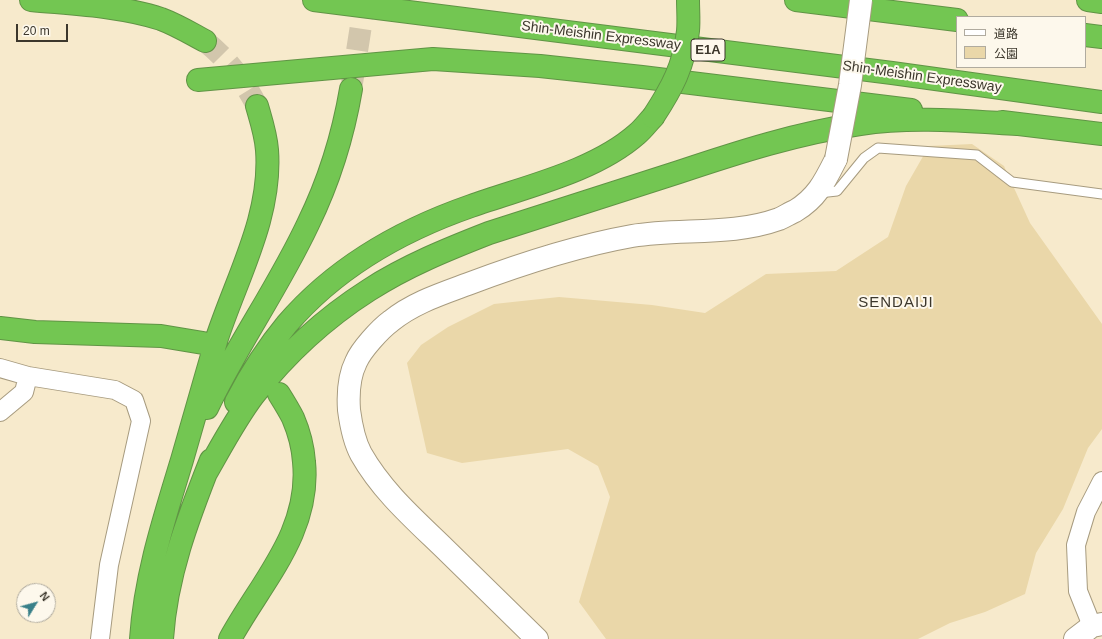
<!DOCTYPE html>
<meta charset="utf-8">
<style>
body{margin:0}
#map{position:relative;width:1102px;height:639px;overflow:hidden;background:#f7eacc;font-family:Arial,"Noto Sans JP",sans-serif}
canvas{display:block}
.legend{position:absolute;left:956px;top:16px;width:130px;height:52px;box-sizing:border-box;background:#fdf8ec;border:1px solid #b0ab9f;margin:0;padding:5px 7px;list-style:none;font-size:12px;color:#3c372c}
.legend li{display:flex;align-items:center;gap:8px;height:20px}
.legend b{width:20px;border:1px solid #b0ab9f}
.north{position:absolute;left:16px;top:583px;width:40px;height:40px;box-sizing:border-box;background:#fdf8ec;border:1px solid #b0ab9f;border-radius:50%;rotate:53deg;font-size:11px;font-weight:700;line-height:16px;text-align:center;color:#3c372c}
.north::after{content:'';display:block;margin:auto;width:14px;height:18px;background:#398089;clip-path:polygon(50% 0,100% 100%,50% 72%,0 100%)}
.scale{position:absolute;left:16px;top:24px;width:52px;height:18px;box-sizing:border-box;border:2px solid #3c372c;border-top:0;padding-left:5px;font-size:12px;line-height:14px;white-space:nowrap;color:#3c372c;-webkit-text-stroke:3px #fdf8ec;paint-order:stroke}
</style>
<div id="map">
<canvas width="1102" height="639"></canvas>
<ul class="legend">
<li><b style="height:5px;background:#fff"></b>道路</li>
<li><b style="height:11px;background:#ead7a9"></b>公園</li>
</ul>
<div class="north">N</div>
<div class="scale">20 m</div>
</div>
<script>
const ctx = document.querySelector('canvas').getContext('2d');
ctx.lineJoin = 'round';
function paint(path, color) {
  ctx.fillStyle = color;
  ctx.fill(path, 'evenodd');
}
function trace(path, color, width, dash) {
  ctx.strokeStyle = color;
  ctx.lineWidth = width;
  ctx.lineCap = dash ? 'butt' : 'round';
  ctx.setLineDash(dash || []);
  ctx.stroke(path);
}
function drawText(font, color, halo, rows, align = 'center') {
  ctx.font = font + ' Arial,sans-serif';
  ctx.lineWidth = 4;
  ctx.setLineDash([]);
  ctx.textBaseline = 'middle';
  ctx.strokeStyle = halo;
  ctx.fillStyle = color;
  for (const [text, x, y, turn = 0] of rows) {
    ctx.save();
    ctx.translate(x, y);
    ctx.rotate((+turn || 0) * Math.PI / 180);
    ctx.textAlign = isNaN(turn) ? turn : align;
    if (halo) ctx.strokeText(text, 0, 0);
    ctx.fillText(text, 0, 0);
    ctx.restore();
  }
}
paint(new Path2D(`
 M972,144L1004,166L1030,223L1102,324V429L1088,448L1063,509L1036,553L1025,594L985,612L950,623L918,639H606L579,602L610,497L598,466L568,449L462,463L427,453L407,363L421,345L448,327L494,304L559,297L652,305L705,313L766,274L836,271L888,237L906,186L929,146Z`), '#ead7a9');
trace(new Path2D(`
 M205,41C228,60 243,79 257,106
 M352,83L365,0`), '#d2c6ac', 22, [22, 11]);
const lane = new Path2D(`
 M819,193L837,191L864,158L878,148L977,155L1012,182L1102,194`);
const street = new Path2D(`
 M0,368L28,376L115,390L134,400L141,421L109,565L100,639
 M0,412L24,392L28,376
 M1092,626L1078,591L1076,545L1086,512L1102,481`);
const secondary = new Path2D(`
 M537,639C506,609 475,578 444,548C413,518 382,491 361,454C354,441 351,425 349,410C348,395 349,376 356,362C361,350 380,329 391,321C413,303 441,294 468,284C521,264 576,246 632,236C680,228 732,236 779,219C784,217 790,213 795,211C817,198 825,181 836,159
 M1075,639L1092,626L1102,624`);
const highway = new Path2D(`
 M31,0C72,4 123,6 161,19C177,25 190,33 205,41
 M314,0L892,73L1102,102
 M796,0L957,20
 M1088,0L1102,2
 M1085,35L1102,37
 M198,80L433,59L540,66L642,77L911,110
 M1002,122L1102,134
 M0,328L35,332L161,336L203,343
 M236,402C250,375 267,348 287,324C335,268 402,230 471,206C524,187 594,172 637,134C643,129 648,122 653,117
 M207,408C237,345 278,288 308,224C329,181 343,136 351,89
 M206,473C221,447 235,420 253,396C285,355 325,318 369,290C406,266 448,249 489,233C552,213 616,192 679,172C739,152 798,133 860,124C912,116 965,121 1017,124
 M141,639C145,577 164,519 182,460C194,419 205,379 217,338C237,277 272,216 267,150C266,135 261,120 257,106
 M162,639C166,576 188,518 211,460
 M230,639C261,582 311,532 304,462C303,447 299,432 293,418C289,410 284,402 279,394`);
trace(lane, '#a79b7f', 11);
trace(street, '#a79b7f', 20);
trace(secondary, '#a79b7f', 24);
trace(highway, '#609445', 24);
trace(lane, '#fff', 9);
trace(street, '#fff', 18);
trace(secondary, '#fff', 22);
trace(highway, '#73c652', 22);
const secondaryBridge = new Path2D(`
 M836,159L850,85L861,0`);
const highwayBridge = new Path2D(`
 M653,117C672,88 684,66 688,31C689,21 688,10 688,0`);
trace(secondaryBridge, '#a79b7f', 24, []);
trace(highwayBridge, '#609445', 24, []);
trace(secondaryBridge, '#fff', 22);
trace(highwayBridge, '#73c652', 22);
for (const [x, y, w] of [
 [708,50,34]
]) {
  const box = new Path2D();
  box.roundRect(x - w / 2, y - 11, w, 22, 3);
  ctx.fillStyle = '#fdf8ec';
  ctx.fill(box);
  trace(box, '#3c372c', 1);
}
drawText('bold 13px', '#3c372c', null, [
 ["E1A",708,50]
]);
drawText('14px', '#3c372c', '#fdf8ec', [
 ["Shin-Meishin Expressway",601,36,7],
 ["Shin-Meishin Expressway",922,77,8]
]);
ctx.letterSpacing = '1px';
drawText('15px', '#3c372c', '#fdf8ec', [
 ["SENDAIJI",896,303]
]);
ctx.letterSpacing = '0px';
</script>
